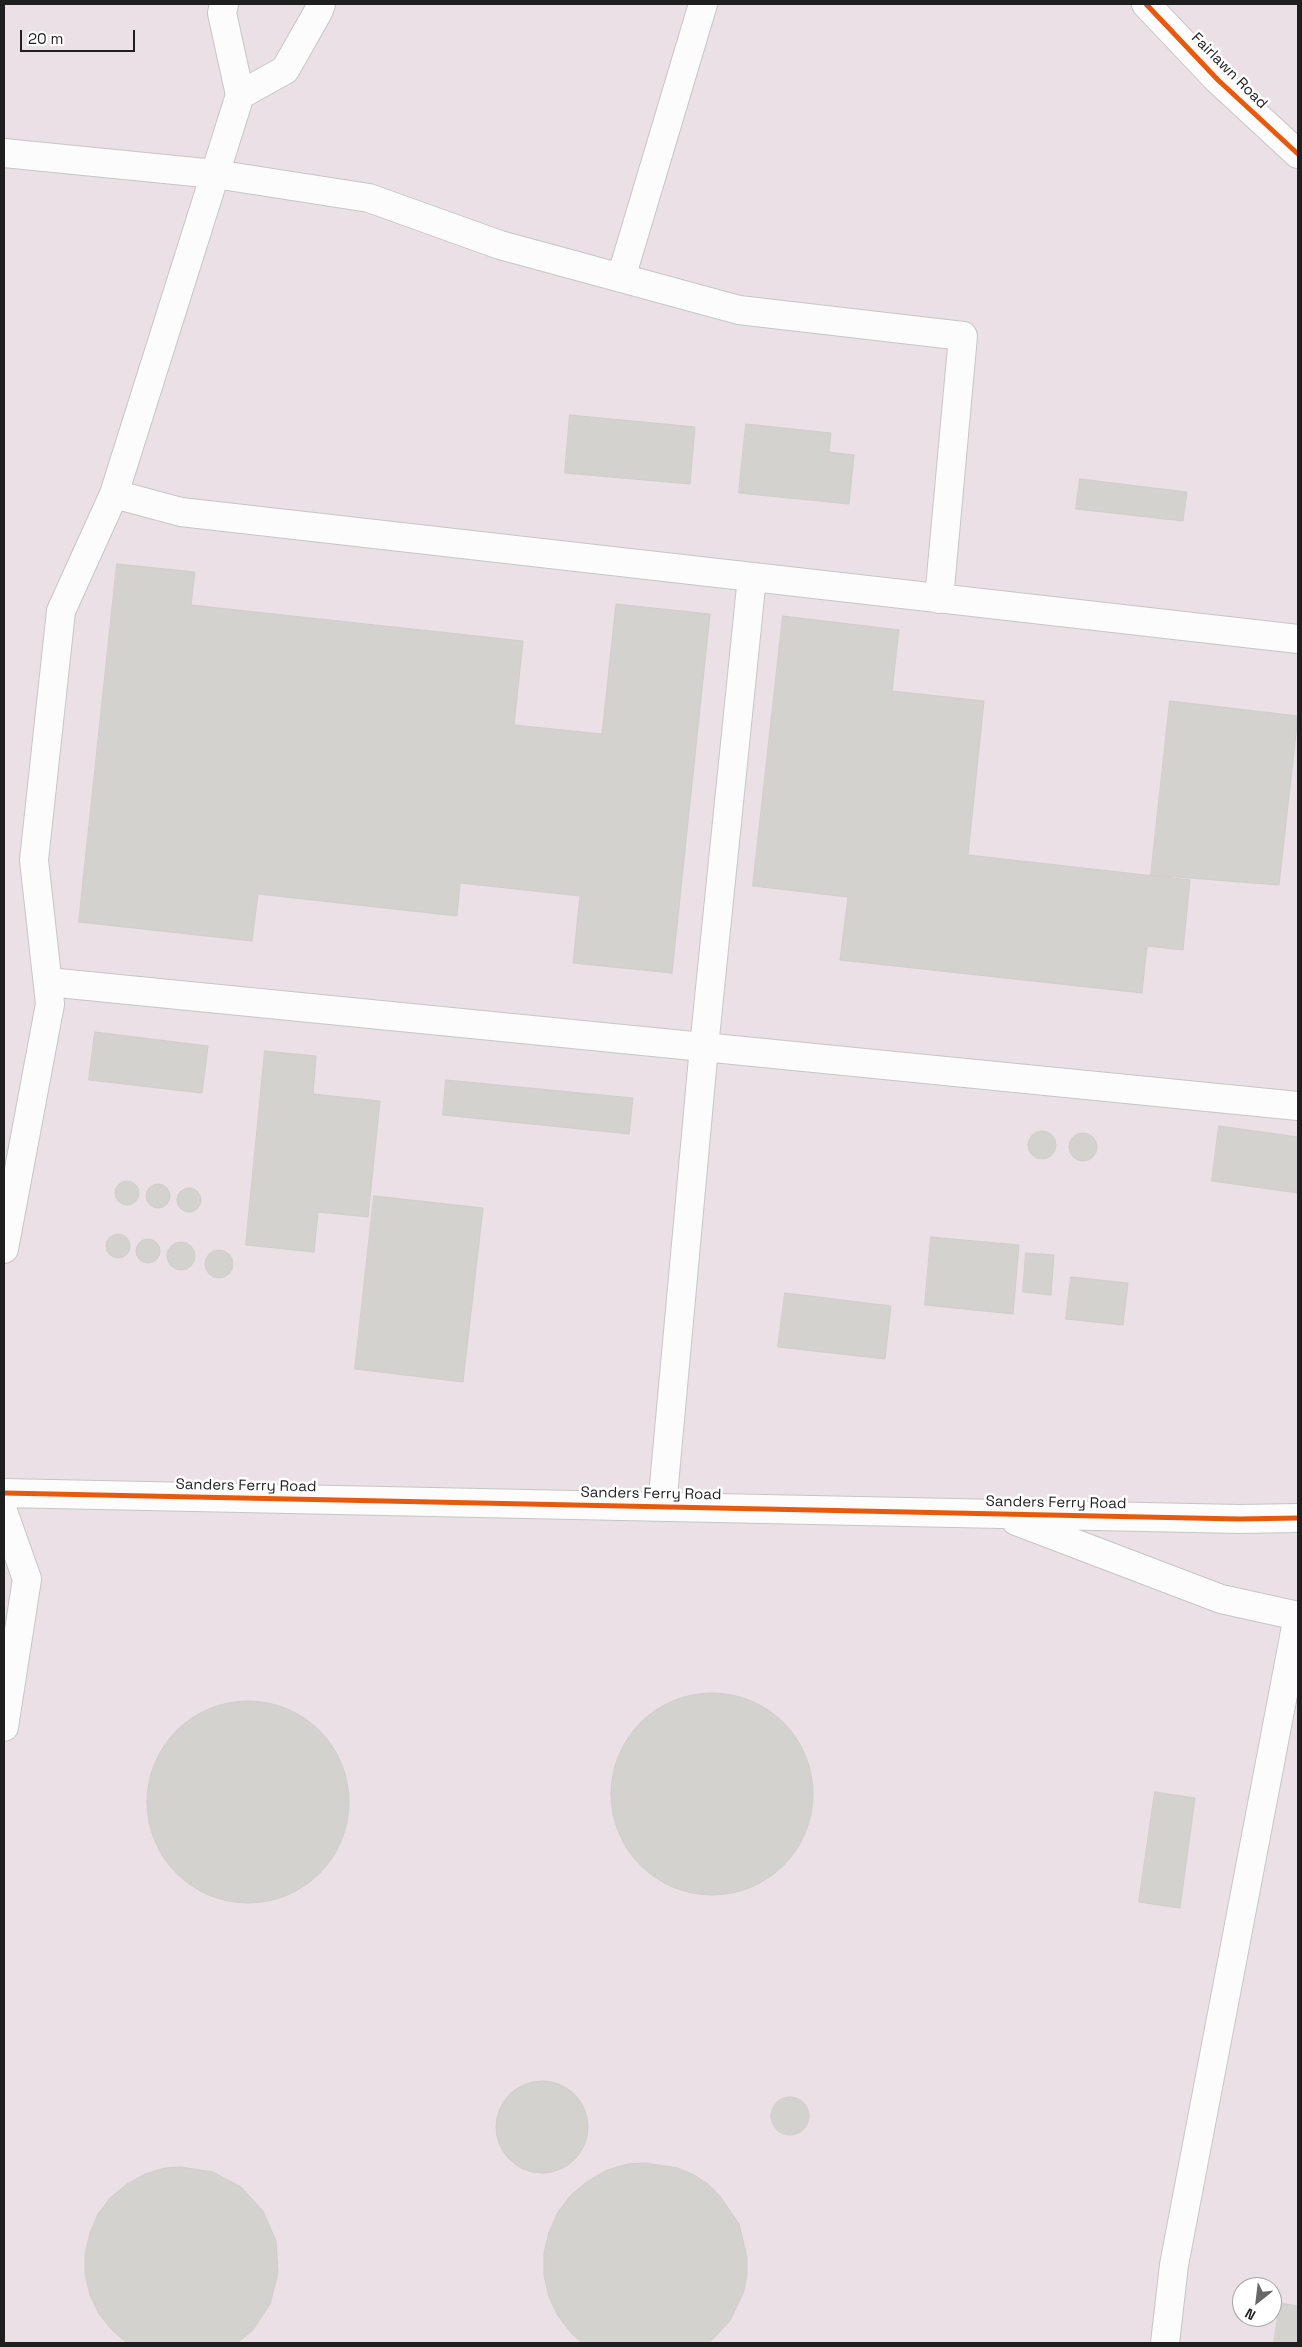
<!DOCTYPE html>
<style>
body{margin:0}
#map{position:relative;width:1302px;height:2347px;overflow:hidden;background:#edece8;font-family:"Space Grotesk",sans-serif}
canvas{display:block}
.frame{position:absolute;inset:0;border:5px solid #1f1f1f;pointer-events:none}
.north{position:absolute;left:1232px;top:2277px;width:50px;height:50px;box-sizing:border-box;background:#fff;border:1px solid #a5a5a5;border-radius:50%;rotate:209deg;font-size:14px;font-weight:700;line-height:20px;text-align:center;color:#1f1f1f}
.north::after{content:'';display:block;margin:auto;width:18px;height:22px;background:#676765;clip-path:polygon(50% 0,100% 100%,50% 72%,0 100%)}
.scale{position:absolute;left:20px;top:30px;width:115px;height:22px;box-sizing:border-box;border:2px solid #1f1f1f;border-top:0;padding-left:6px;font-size:15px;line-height:18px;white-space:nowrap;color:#1f1f1f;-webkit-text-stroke:4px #fff;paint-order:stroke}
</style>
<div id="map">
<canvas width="1302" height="2347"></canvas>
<div class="frame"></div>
<div class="north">N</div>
<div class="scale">20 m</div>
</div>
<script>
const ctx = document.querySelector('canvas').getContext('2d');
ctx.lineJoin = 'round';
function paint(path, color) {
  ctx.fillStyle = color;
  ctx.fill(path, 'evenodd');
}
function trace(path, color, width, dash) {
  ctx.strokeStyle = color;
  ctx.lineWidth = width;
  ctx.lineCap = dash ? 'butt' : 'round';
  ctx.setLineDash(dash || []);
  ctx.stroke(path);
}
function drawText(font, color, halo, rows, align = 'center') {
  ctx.font = font + ' "Space Grotesk",sans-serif';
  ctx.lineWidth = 5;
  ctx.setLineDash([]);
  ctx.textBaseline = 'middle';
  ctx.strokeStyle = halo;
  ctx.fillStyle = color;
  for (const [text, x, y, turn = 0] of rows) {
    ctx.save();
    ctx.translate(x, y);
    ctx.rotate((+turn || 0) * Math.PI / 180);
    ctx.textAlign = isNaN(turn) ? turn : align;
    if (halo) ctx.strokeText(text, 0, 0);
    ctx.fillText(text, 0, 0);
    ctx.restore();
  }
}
paint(new Path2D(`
 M4,4H1298V2343H4ZM1242,2287H1272V2317H1242Z`), '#ebe0e6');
const building = new Path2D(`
 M570,415L695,427L690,484L565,473Z
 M746,424L831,433L829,452L854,455L849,504L739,493Z
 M1080,479L1187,492L1183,521L1076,509Z
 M117,564L195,572L191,605L523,641L514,725L602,734L616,604L710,614L672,973L573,963L580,896L460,883L457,916L258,894L252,941L79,922Z
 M783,616L899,630L892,691L984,701L968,855L1190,880L1183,950L1147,946L1142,993L840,960L848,897L753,886Z
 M1170,701L1298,716L1279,885L1151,875Z
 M95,1032L208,1046L202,1093L89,1080Z
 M265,1051L316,1056L313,1094L380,1101L368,1217L318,1212L314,1252L246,1245Z
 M446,1080L633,1098L629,1134L443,1115Z
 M1219,1126L1298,1137V1193L1212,1181Z
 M1028 1145a14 14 0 1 1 28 0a14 14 0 1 1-28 0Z
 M1069 1147a14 14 0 1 1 28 0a14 14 0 1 1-28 0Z
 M115 1193a12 12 0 1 1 24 0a12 12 0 1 1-24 0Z
 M146 1196a12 12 0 1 1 24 0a12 12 0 1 1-24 0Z
 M177 1200a12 12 0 1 1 24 0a12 12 0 1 1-24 0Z
 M374,1196L483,1208L463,1382L355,1369Z
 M106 1246a12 12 0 1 1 24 0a12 12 0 1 1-24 0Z
 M931,1237L1019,1245L1013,1314L925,1305Z
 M136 1251a12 12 0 1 1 24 0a12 12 0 1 1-24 0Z
 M167 1256a14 14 0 1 1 28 0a14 14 0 1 1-28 0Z
 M205 1264a14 14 0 1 1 28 0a14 14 0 1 1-28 0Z
 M1026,1253L1054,1255L1051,1295L1023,1292Z
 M1071,1277L1128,1283L1123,1325L1066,1319Z
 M785,1293L891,1306L885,1359L778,1347Z
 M611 1794a101 101 0 1 1 202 0a101 101 0 1 1-202 0Z
 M147 1802a101 101 0 1 1 202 0a101 101 0 1 1-202 0Z
 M1155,1792L1195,1798L1180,1908L1139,1902Z
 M496 2127a46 46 0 1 1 92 0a46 46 0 1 1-92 0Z
 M771 2116a19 19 0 1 1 38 0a19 19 0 1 1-38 0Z
 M645,2163L678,2168L694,2175L708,2184L720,2196L739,2224L747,2257V2274L744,2291L730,2321L709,2343H582L572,2334L558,2316L549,2297L544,2275V2253L549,2232L558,2212L571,2195L588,2181L607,2170L628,2164Z
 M181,2167L213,2172L241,2187L263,2211L276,2241L278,2273L270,2304L253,2330L237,2343H127L112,2330L99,2314L90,2295L85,2274V2254L90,2233L98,2214L111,2197L127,2184L145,2174L165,2168Z
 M1280,2303L1298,2306V2343H1274Z`);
paint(building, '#d4d2cf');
trace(building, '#d0cec9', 1);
const minor = new Path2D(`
 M224,4L222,13L240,95L285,70L318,12L321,4
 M1146,4L1218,80L1298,154
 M4,153L215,174L369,198L500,245L739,310L963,336L939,599
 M621,278L703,4
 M114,494L181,512L1298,639
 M48,982L1298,1106
 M4,1249L50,1004L34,860L61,611L114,494L240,95
 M4,1493L1239,1519L1298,1518
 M662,1507L704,1047L752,577
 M4,1514L27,1579L4,1727
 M1016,1521L1221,1599L1298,1616
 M1165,2343L1174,2265L1298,1616`);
trace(minor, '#c6c6c4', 30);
trace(minor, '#fcfcfc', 28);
trace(new Path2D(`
 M1146,4L1218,80L1298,154
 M4,1493L1239,1519L1298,1518`), '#e8590c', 5);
drawText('15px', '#1f1f1f', '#fff', [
 ["Fairlawn Road",1229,71,45],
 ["Sanders Ferry Road",246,1486,1],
 ["Sanders Ferry Road",651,1494,1],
 ["Sanders Ferry Road",1056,1503,1]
]);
</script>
